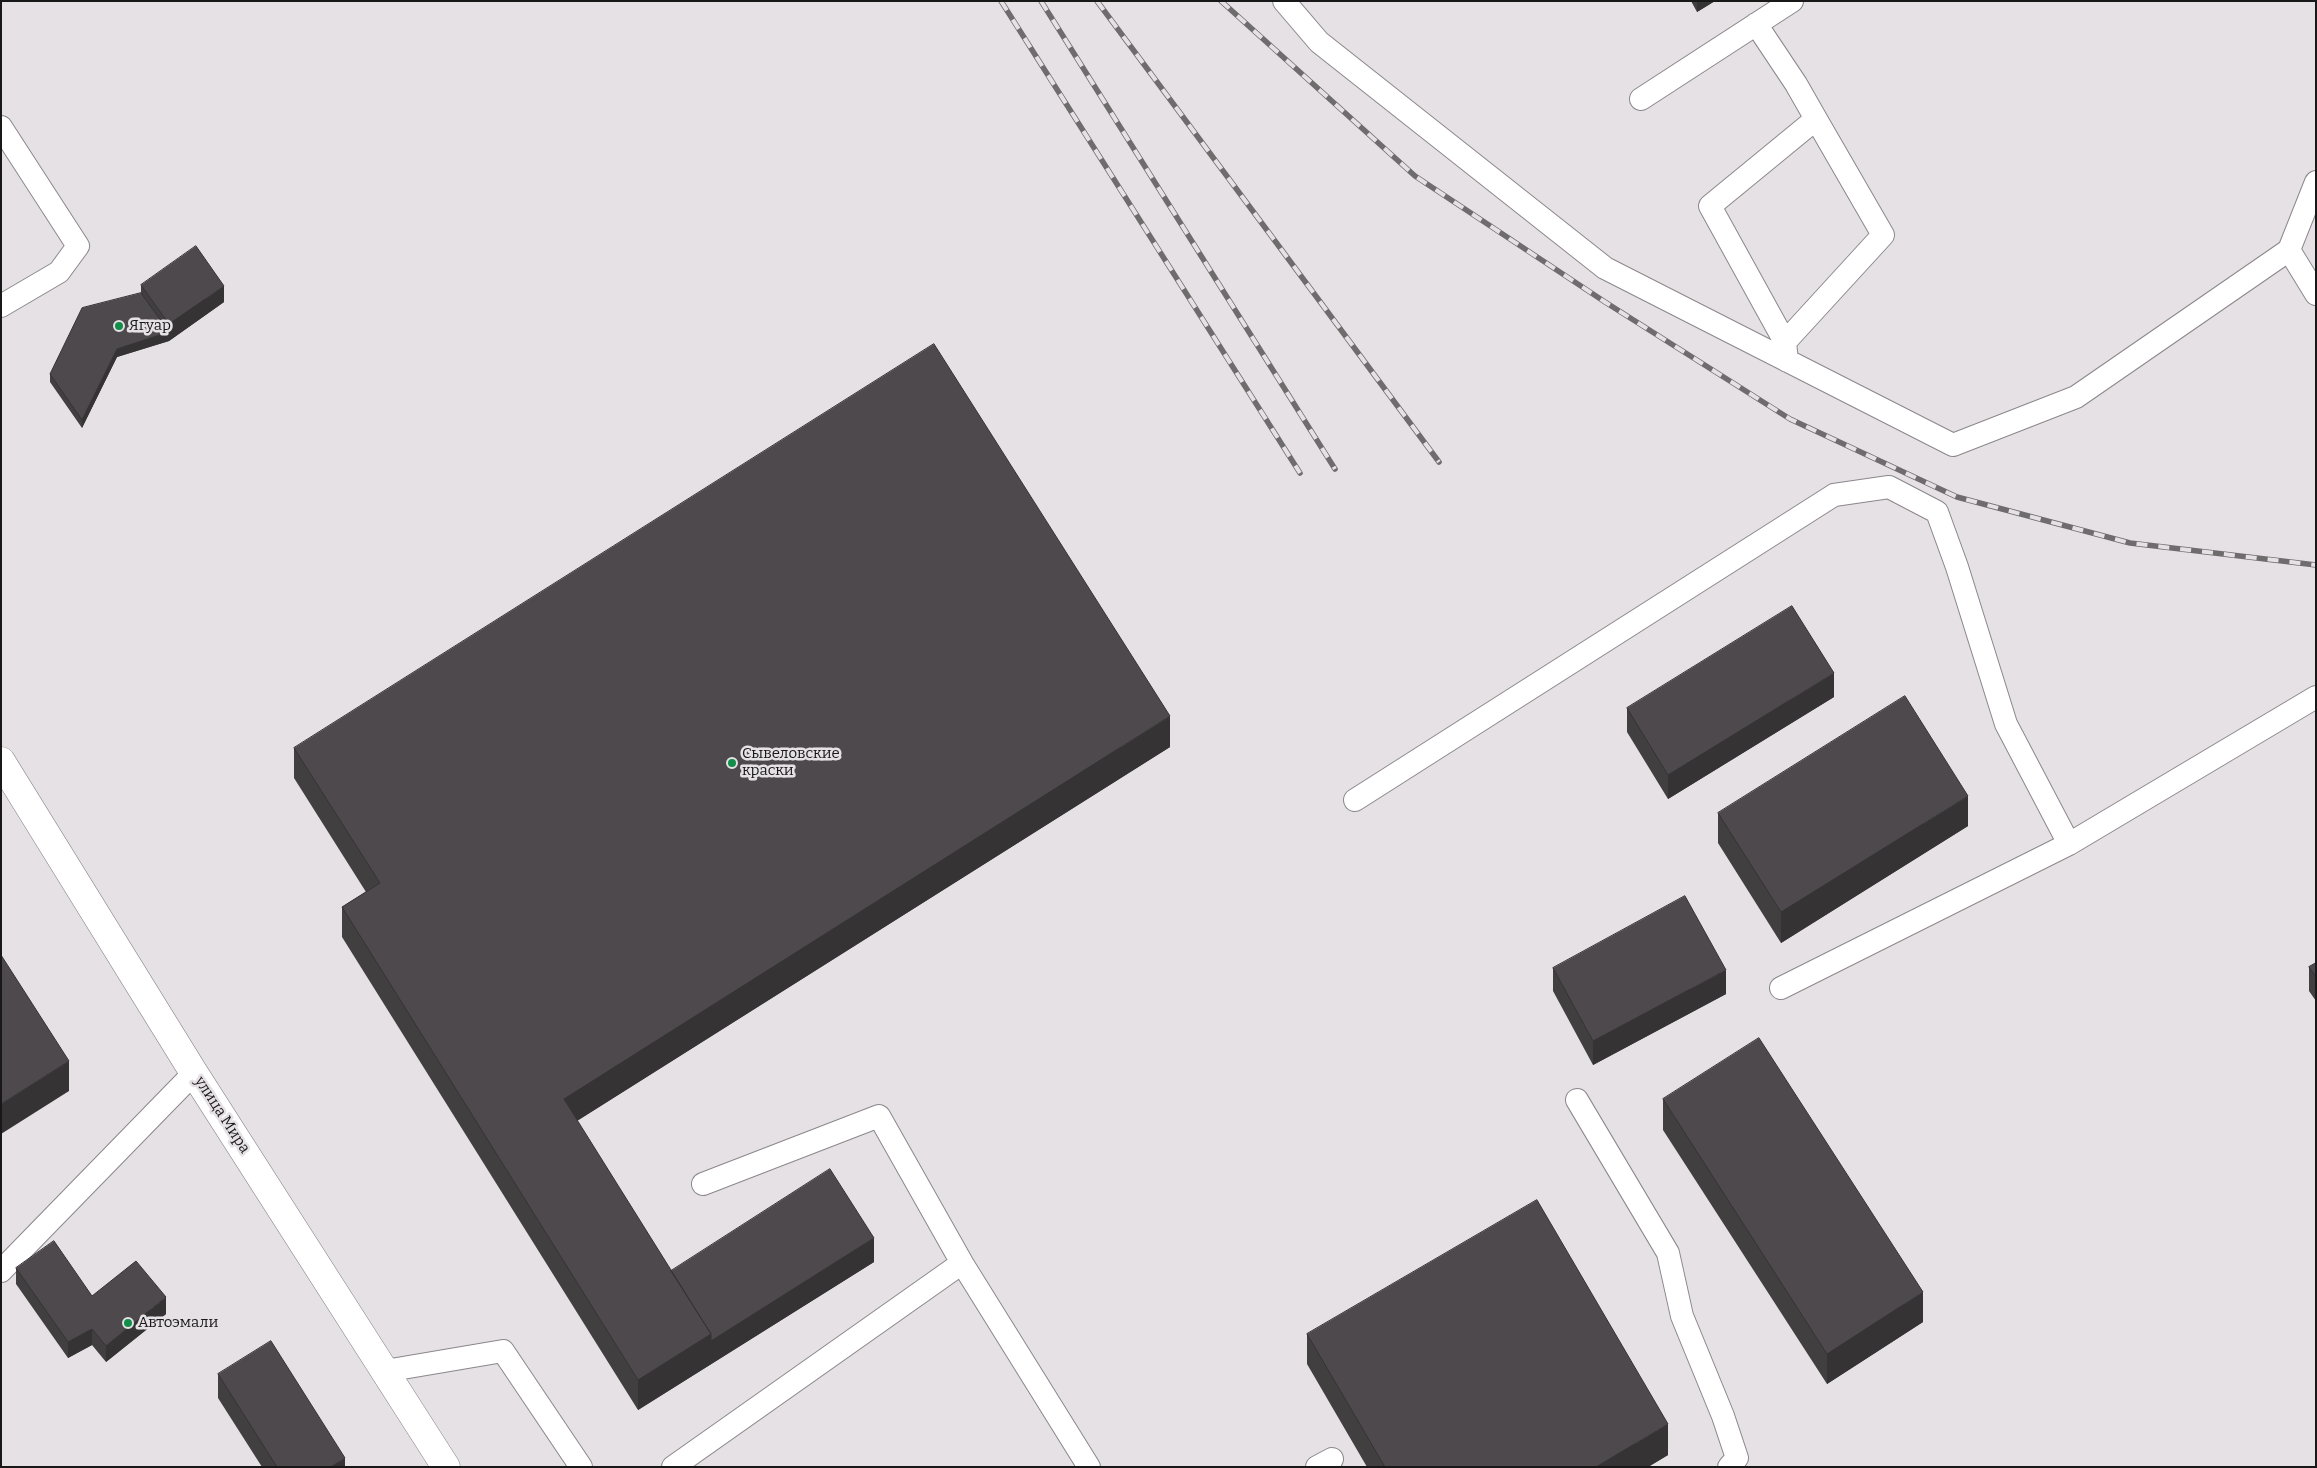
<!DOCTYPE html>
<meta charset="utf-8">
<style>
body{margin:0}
#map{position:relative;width:2317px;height:1468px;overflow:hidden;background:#e6e1e5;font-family:Bitter,serif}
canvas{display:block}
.frame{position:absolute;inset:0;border:2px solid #191819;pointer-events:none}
</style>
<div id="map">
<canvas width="2317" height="1468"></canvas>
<div class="frame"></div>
</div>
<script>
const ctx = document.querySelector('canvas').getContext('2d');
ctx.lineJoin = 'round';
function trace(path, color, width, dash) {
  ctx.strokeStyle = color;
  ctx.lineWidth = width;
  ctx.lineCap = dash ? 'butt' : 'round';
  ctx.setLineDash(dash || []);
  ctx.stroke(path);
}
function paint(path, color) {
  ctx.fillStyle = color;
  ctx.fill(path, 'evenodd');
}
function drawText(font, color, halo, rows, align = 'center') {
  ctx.font = font + ' Bitter,serif';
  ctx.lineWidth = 5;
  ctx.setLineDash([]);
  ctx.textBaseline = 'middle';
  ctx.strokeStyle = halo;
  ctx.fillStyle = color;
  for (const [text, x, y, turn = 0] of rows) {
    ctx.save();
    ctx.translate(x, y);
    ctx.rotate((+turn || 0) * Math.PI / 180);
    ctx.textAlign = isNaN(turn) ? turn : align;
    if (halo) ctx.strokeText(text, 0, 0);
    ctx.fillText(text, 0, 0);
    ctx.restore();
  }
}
const lane = new Path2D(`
 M1284,1L1319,42L1605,268L1953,445L2076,397L2289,250L2316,182
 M1756,24L1796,84L1816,119
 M1641,99L1792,1
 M1,127L78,246L59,272L1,306
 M2289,250L2316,294
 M1785,342L1710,206L1816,119L1883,235L1785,342L1787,361
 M1355,800L1834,495L1889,487L1937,512L1957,567L2006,724L2069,844
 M1781,988L2069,844L2316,697
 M1577,1100L1668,1253L1682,1316L1723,1416L1737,1458L1729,1467
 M962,1263L1089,1467
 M1,1271L194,1073
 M385,1371L503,1351L581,1467
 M673,1467L962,1263L879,1116L703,1184
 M1317,1467L1332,1459`);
const secondary = new Path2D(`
 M1,761L194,1073L446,1467`);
trace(lane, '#8b878b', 24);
trace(secondary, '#8b878b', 29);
trace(lane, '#fff', 22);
trace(secondary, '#fff', 28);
const rail = new Path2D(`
 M1001,1L1300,473
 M1041,1L1335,469
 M1097,1L1439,462
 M1221,1L1415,176L1605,302L1790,419L1957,497L2130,543L2316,565`);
trace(rail, '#6f6c6e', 5.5);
trace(rail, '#e6e1e5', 4, [11]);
paint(new Path2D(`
 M1691,1H1715L1697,12Z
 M141,285L224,302L169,341L117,357L82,428L50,382V374L141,293Z
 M1834,697L1668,799L1627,732V708Z
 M1170,747L577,1121L671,1271L874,1262L638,1410L342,937V907L366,892L294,778V748Z
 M1718,813L1968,826L1781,943L1718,843Z
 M2316,963V1001L2309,991V967Z
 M1553,968L1726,994L1593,1065L1553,991Z
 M1663,1099L1923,1322L1827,1384L1663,1130Z
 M16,1268L92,1296L166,1314L106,1362L92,1345L68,1358L16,1284Z
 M1307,1334L1668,1455L1648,1467H1367L1307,1364Z
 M218,1374L345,1467H262L218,1398Z`), '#423f41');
paint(new Path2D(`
 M1697,1H1715L1697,12Z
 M224,286V302L169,341L117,357L82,428V420L117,349L169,332V324Z
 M1834,673V697L1668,799V775Z
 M1170,716V747L564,1129V1099Z
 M1968,796V826L1781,943V912Z
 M1726,970V994L1593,1065V1041Z
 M69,1061V1091L1,1134V1104Z
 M874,1238V1262L638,1410V1380L711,1334Z
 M1923,1292V1322L1827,1384V1354Z
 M166,1297V1314L106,1362V1346Z
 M92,1329V1345L68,1358V1342Z
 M1668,1424V1455L1648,1467H1596Z
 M345,1458V1467H331Z`), '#363335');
const building = new Path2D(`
 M196,246L224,286L169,324L141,285Z
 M141,293L169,332L117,349L82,420L50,374L82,308Z
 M934,344L1170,716L564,1099L711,1334L638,1380L342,907L380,883L294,748Z
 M1792,606L1834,673L1668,775L1627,708Z
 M1905,696L1968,796L1781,912L1718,813Z
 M1685,896L1726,970L1593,1041L1553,968Z
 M1,955L69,1061L1,1104Z
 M2316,963V977L2309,967Z
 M1759,1038L1923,1292L1827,1354L1663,1099Z
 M830,1169L874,1238L711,1341V1334L671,1271Z
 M1537,1200L1668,1424L1596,1467H1385L1307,1334Z
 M54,1241L92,1296L136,1261L166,1297L106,1346L92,1329L68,1342L16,1268Z
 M271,1341L345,1458L331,1467H277L218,1374Z`);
paint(building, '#4d494c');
trace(building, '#363335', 1);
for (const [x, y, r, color] of [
 [119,326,5,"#118e4a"],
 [732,763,5,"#118e4a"],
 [128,1323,5,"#118e4a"]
]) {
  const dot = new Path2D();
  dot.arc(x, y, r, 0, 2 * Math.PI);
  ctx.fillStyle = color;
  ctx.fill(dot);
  trace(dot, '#e6e1e5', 2);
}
drawText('15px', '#191819', '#e6e1e5', [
 ["Ягуар",129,326],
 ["Сывеловские",742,754],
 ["краски",742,771],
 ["Автоэмали",138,1323]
], 'left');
drawText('15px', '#191819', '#e6e1e5', [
 ["улица Мира",222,1115,57]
]);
</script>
